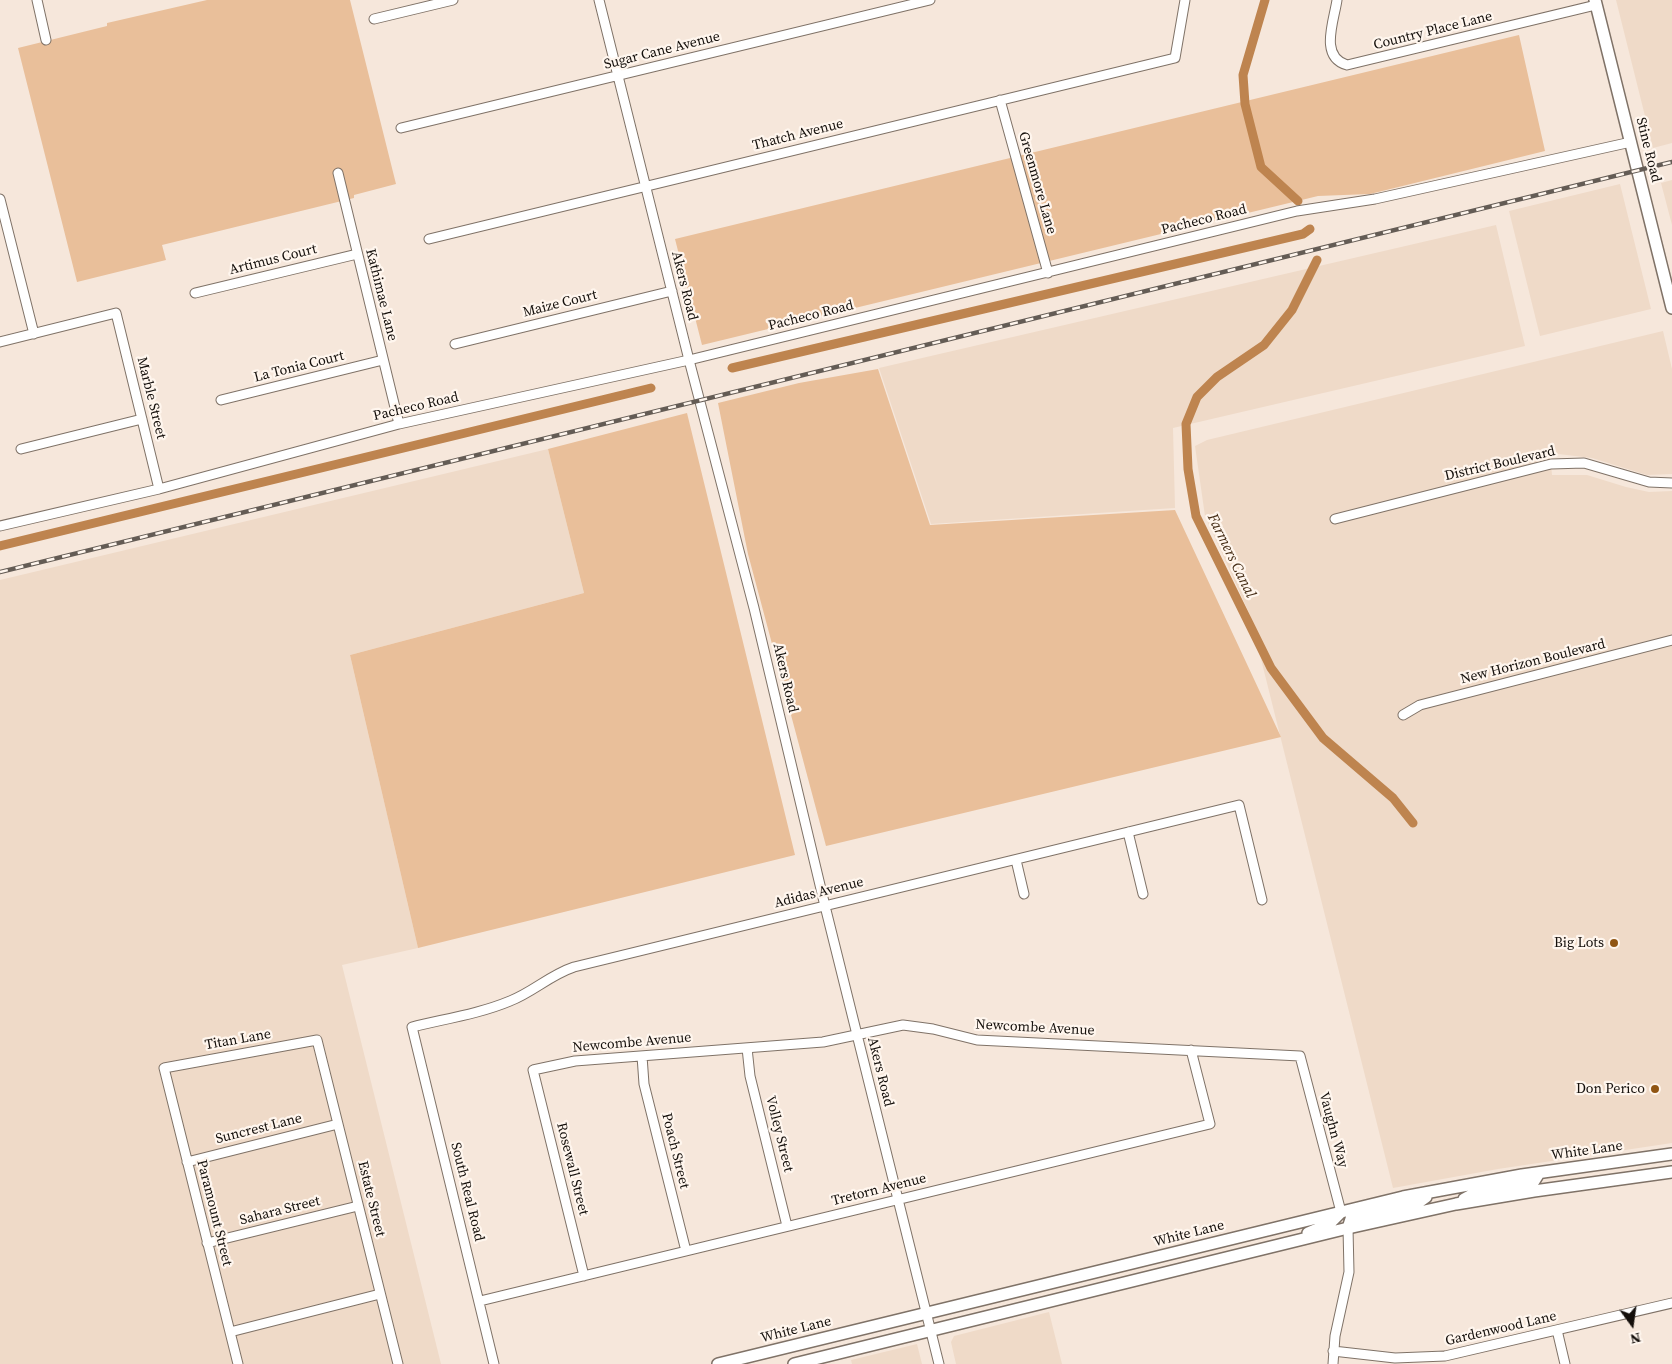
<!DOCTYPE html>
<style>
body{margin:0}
#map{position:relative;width:1672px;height:1364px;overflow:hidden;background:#f6e7db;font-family:"Source Serif 4",serif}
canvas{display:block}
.north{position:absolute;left:1607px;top:1299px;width:50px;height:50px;-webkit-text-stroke:4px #fff6ee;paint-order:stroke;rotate:166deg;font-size:14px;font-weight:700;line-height:20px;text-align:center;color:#140f0b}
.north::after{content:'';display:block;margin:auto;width:18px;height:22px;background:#140f0b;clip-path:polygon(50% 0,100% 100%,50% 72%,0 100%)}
</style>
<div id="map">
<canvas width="1672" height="1364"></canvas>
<div class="north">N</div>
</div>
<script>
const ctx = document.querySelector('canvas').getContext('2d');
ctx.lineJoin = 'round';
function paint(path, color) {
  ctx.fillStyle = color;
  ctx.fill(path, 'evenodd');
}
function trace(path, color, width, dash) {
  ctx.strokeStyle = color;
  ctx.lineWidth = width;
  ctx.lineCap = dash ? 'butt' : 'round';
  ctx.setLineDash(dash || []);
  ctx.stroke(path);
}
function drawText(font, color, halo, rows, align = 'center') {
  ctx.font = font + ' "Source Serif 4",serif';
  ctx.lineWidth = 4.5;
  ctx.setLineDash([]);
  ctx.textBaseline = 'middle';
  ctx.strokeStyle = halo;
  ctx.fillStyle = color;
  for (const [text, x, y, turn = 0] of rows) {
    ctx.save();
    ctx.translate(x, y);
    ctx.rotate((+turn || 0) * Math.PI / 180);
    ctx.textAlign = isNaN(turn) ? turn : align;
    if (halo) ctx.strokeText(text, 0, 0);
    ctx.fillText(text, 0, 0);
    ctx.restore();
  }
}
paint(new Path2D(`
 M1616,0H1672V143L1653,148Z
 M1672,180V225L1661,183Z
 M1620,184L1651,309L1540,336L1509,211Z
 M1496,225L1525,346L1173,428L1175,508L931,524L879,368Z
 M1663,331L1672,369V474L1647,475L1592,458L1550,453L1552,475H1587L1626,487L1649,492L1672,491V1143L1498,1169L1393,1188L1250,615L1205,516L1195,446L1207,440Z
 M548,449L584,593L350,655L418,948L342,965L441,1364H0V580Z
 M1049,1312L1062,1364H956L951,1342L954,1336Z
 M917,1344L922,1364H852L851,1360Z`), '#efdac8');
paint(new Path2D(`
 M207,0H350L396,184L354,195V198L162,245L166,260L77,282L18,48L107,26V23Z
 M1519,35L1545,151L1370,194L1318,196L702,345L675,239Z
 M878,369L930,525L1175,510L1281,737L826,846L748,554L718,403L799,383Z
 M687,413L795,855L418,948L350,655L584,593L548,449Z`), '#e9bf9a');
trace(new Path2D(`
 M1265,0L1243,75L1245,104L1261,167L1298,201
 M1317,260L1292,310L1264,345L1217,377L1197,397L1186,424L1188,469L1196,516L1271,668L1323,738L1393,798L1413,823
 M732,368L1303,234L1310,229
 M0,546L651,388`), '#be844f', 9);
const minor = new Path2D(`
 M37,0L46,40
 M599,0L689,360L754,608L825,906L939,1364
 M1337,0C1334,21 1319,57 1347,65L1596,5
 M374,19L453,0
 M1000,100L1048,273
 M401,128L930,0
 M338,173L399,424
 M0,199L34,334
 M429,239L1175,58L1185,0
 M195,293L357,254
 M0,342L116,313L159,489
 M455,344L672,291
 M221,400L383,360
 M21,449L142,419
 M1335,519L1551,464L1584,463L1649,482L1672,483
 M0,526L159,489L399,424L689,360L1297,211L1375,199L1631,142
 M1403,715L1420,705L1672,640
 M1128,832L1143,894
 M1016,860L1024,894
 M747,1048L750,1076L787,1226
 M642,1056L644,1084L686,1251
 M187,1162L338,1124
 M207,1243L358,1206
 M584,1276L533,1070L575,1061L823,1042L903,1025L933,1029L977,1040L1300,1056L1341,1212
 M480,1301L1210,1124L1191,1050
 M1557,1330L1565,1364
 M230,1332L380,1294
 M1333,1351L1395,1358L1445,1356L1672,1303
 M238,1364L164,1068L317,1040L398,1364
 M494,1364L412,1027C444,1019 479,1014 510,1001C533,992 550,975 574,967L1239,805L1262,900
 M1333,1364L1335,1336L1349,1272L1348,1228`);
const major = new Path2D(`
 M1595,0L1672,308
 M1464,1199L1477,1192L1527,1183L1534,1181L1539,1173
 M1348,1228L1351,1219L1355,1216L1419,1202L1426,1197
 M1308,1233L1329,1224L1341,1212
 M718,1364L1403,1197L1522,1175L1672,1154
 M794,1364L1348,1228L1456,1204L1534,1191L1672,1172`);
trace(minor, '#7f7267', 11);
trace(major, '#7f7267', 14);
trace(minor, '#fff', 9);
trace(major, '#fff', 11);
const rail = new Path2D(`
 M0,572L1672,162`);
trace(rail, '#645c55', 4.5);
trace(rail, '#fff6ee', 2.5, [8]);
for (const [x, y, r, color] of [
 [1614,943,5,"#905513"],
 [1655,1089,5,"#905513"]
]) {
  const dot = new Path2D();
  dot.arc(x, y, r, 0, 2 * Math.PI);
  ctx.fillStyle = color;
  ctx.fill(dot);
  trace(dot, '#fff6ee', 2);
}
drawText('14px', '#140f0b', '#fff6ee', [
 ["Country Place Lane",1433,31,-14],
 ["Sugar Cane Avenue",662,51,-14],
 ["Thatch Avenue",798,135,-14],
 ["Stine Road",1648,150,76],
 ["Greenmore Lane",1037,183,74],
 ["Pacheco Road",1204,220,-14],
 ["Artimus Court",273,260,-14],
 ["Akers Road",684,286,76],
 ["Kathimae Lane",381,295,76],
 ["Maize Court",560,304,-14],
 ["Pacheco Road",811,316,-14],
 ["La Tonia Court",299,367,-14],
 ["Marble Street",151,398,76],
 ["Pacheco Road",416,407,-13],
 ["District Boulevard",1500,464,-13],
 ["New Horizon Boulevard",1533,662,-14],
 ["Akers Road",785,678,77],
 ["Adidas Avenue",819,893,-14],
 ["Newcombe Avenue",1035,1028,3],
 ["Titan Lane",238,1040,-10],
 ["Newcombe Avenue",632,1043,-5],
 ["Akers Road",880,1072,76],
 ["Suncrest Lane",259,1129,-14],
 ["Vaughn Way",1333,1130,75],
 ["Volley Street",779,1134,76],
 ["Poach Street",675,1151,76],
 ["White Lane",1587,1151,-8],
 ["Rosewall Street",572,1169,76],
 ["Tretorn Avenue",879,1190,-14],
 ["South Real Road",467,1192,76],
 ["Estate Street",371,1199,76],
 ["Sahara Street",280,1211,-14],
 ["Paramount Street",214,1213,76],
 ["White Lane",1189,1234,-14],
 ["Gardenwood Lane",1501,1329,-13],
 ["White Lane",796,1330,-14]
]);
drawText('14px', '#140f0b', '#fff6ee', [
 ["Big Lots",1604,943],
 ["Don Perico",1645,1089]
], 'right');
drawText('italic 15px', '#452c15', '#fff6ee', [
 ["Farmers Canal",1231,556,64]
]);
</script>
